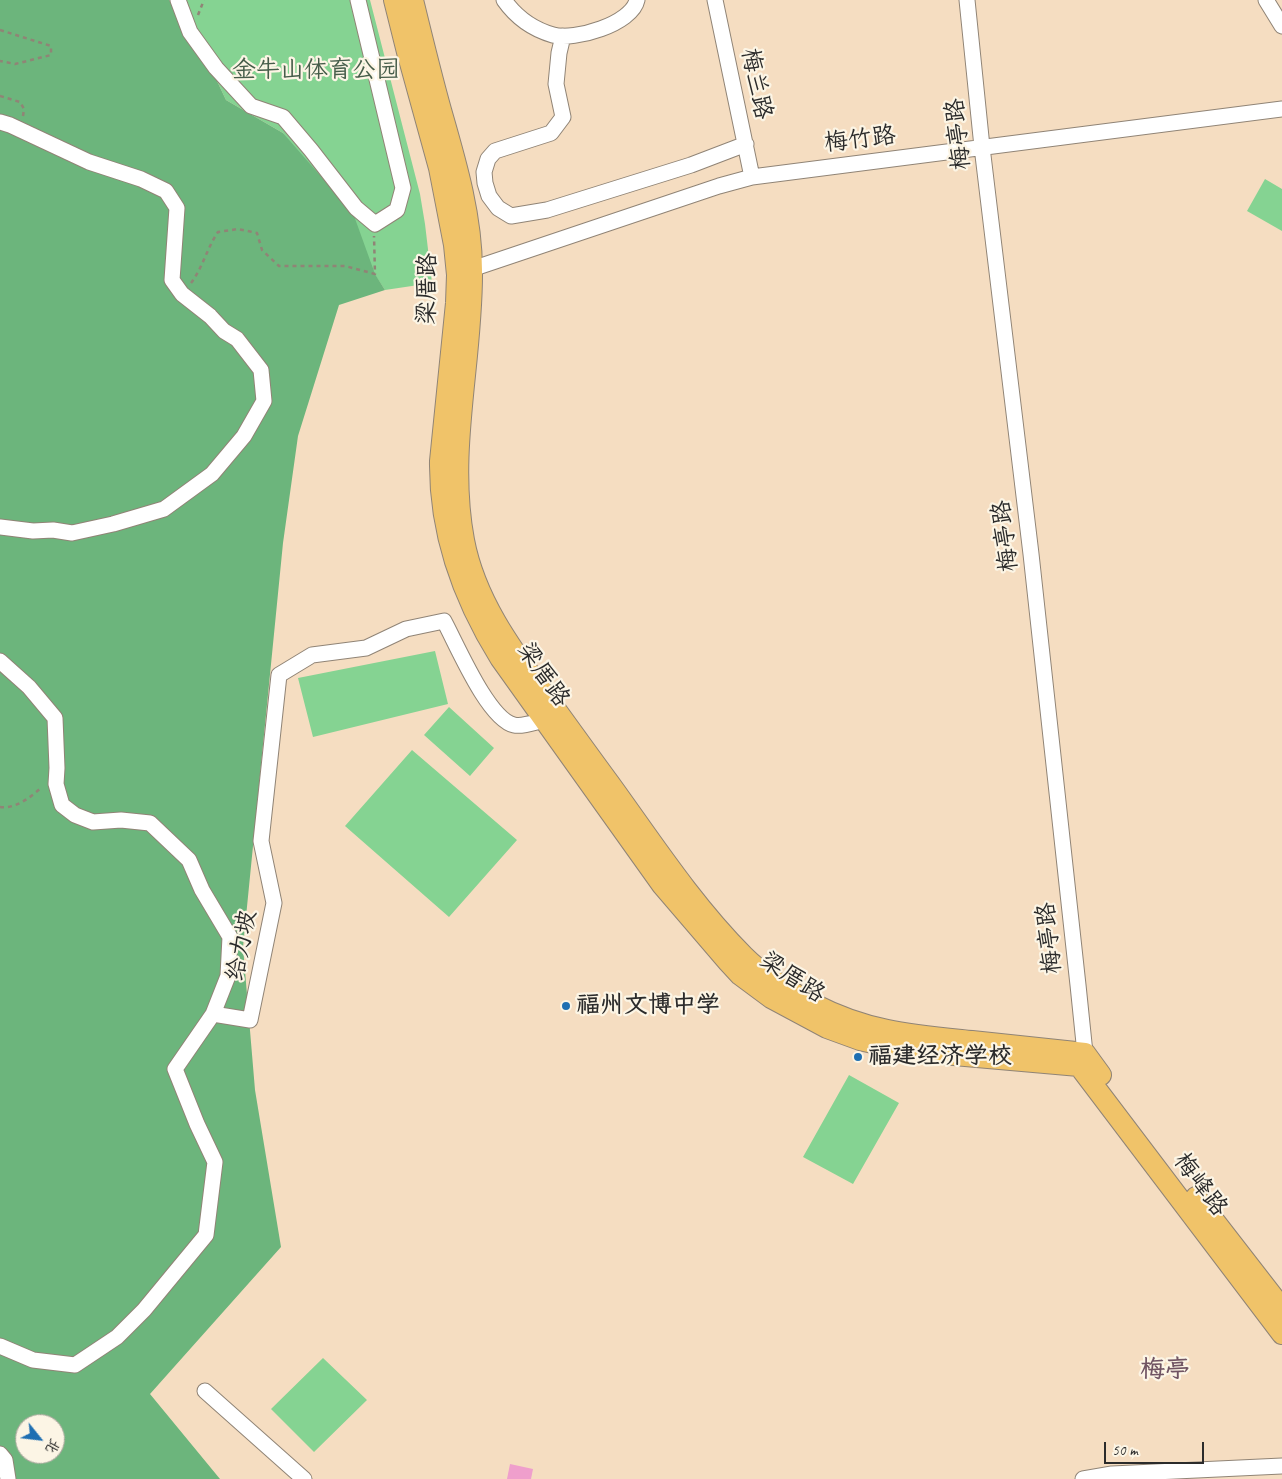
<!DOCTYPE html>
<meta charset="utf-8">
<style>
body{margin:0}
#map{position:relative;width:1282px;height:1479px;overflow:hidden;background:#f5ddc1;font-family:Caveat,"LXGW WenKai TC",sans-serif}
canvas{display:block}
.north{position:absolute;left:15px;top:1414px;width:50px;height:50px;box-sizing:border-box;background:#fcf5e5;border:1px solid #a8a49b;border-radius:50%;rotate:119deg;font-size:14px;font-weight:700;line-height:20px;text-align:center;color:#2b2b2b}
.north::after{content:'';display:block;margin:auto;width:18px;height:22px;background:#1f6fb2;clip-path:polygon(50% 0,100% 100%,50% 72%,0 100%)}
.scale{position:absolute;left:1104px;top:1442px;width:100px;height:22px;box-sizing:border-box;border:2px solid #2b2b2b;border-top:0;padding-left:6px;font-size:15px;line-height:18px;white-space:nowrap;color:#2b2b2b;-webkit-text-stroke:4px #fcf5e5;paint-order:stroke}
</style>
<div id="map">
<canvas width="1282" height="1479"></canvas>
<div class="north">北</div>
<div class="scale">50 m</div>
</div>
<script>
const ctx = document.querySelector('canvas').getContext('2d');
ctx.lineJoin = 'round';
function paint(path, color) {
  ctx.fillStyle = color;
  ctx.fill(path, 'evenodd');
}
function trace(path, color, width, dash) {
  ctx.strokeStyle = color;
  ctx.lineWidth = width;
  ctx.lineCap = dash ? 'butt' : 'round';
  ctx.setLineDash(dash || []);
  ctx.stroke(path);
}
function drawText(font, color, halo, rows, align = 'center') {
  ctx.font = font + ' Caveat,"LXGW WenKai TC",sans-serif';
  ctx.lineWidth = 4.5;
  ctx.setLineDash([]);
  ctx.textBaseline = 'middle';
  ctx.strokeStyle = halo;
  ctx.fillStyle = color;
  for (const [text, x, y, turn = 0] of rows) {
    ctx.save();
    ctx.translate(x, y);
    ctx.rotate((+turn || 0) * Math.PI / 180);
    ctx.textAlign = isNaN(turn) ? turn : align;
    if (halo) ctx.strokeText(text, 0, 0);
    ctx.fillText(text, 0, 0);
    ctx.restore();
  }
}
paint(new Path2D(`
 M169,0H370L420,194L425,224L432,283L385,290L283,133L226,100L198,41Z
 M1265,179L1282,189V231L1247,211Z
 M435,651L448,704L313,737L298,678Z
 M449,707L494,748L470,776L424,735Z
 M412,750L517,840L449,917L345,826Z
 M849,1075L899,1103L853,1184L803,1157Z
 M323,1358L367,1400L314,1452L271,1409Z`), '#85d392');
paint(new Path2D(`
 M0,0H169L198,41L226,100L283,133L353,213L375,274L385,290L339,305L298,436L283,543L243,947L255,1090L281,1247L150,1394L220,1479H0ZM25,1424H55V1454H25Z`), '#6cb57c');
paint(new Path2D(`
 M510,1464L533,1469L531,1479H507Z`), '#ef9fcc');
const minor = new Path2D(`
 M178,0L190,32L216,68L251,106L283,117L311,150L356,208L375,224L397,210L403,188L358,0
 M504,0C516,17 532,29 553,35C574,41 632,24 637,0
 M715,0L752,177
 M967,0L982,147L1031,554L1078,985L1085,1053L1081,1061
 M1266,0L1282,26
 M563,36L559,53L556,84L563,117L551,133L495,151L488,159L484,172L485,183L489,196L498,208L511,216L547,210L691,165L746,144
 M0,122L10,125L89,162L141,179L166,191L177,208L172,280L182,294L210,316L224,331L237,339L261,370L264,401L244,436L212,474L164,509L113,524L72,533L53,530L33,531L0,527
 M463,272L719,186L752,177L1282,109
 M0,661L29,687L55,718L57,768L56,784L62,805L75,815L93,822L121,820L150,823L189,860L202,890L230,937L228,976L213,1014
 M0,1346L33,1360L75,1365L117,1337L144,1310L206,1235L215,1162L197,1124L175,1069L213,1014L250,1020L274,903L261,841L279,675L312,655L366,648L406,629L444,621C457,645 488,719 514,725C523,727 535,722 544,720
 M205,1391L304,1479
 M0,1454L5,1460L8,1479
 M1083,1479L1112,1474L1282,1466`);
const major = new Path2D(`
 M394,0L407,52L439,168L454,245L457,275L456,303L440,461C439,533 462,597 500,658L662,885L728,962L740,975L771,998L827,1028L860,1040L894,1048L920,1052L1079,1066L1282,1334
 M413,0C422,37 431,74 441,110C456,162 472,216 472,270C473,360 447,450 464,540C475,599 511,648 546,696C568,726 590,757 613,788C654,845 694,906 744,956C764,976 789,991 814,1004C868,1032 913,1035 972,1041C1009,1045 1047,1049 1085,1053L1101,1075
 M1196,1197L1282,1308`);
trace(minor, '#908476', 17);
trace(major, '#908476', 22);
trace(new Path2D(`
 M198,15L204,0
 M0,30L51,46V55L15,64L0,61
 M0,96L20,102L24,109L23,116
 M191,283C203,267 207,248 218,232L238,229L257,233L262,250L279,266H345L375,274L374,236
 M0,807C16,809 31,797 42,787`), '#908476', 2.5, [4, 4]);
trace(minor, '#fff', 15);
trace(major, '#f0c369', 20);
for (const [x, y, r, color] of [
 [566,1006,5,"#1f6fb2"],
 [858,1057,5,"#1f6fb2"]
]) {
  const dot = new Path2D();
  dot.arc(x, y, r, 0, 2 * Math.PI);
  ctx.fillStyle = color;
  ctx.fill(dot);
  trace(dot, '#fcf5e5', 2);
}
drawText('24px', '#465d4a', '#fcf5e5', [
 ["金牛山体育公园",316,71]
]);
drawText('24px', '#2b2b2b', '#fcf5e5', [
 ["梅兰路",756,84,78],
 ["梅亭路",959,134,-96],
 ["梅竹路",860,140,-7],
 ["梁厝路",428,289,-89],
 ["梅亭路",1006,536,-97],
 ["梁厝路",543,675,55],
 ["梅亭路",1050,938,-96],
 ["给力坡",242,946,-79],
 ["梁厝路",792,978,33],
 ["梅峰路",1200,1185,53]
]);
drawText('bold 24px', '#2b2b2b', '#fcf5e5', [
 ["福州文博中学",576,1006],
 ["福建经济学校",868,1057]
], 'left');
drawText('bold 25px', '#705463', '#fcf5e5', [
 ["梅亭",1165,1370]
]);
</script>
